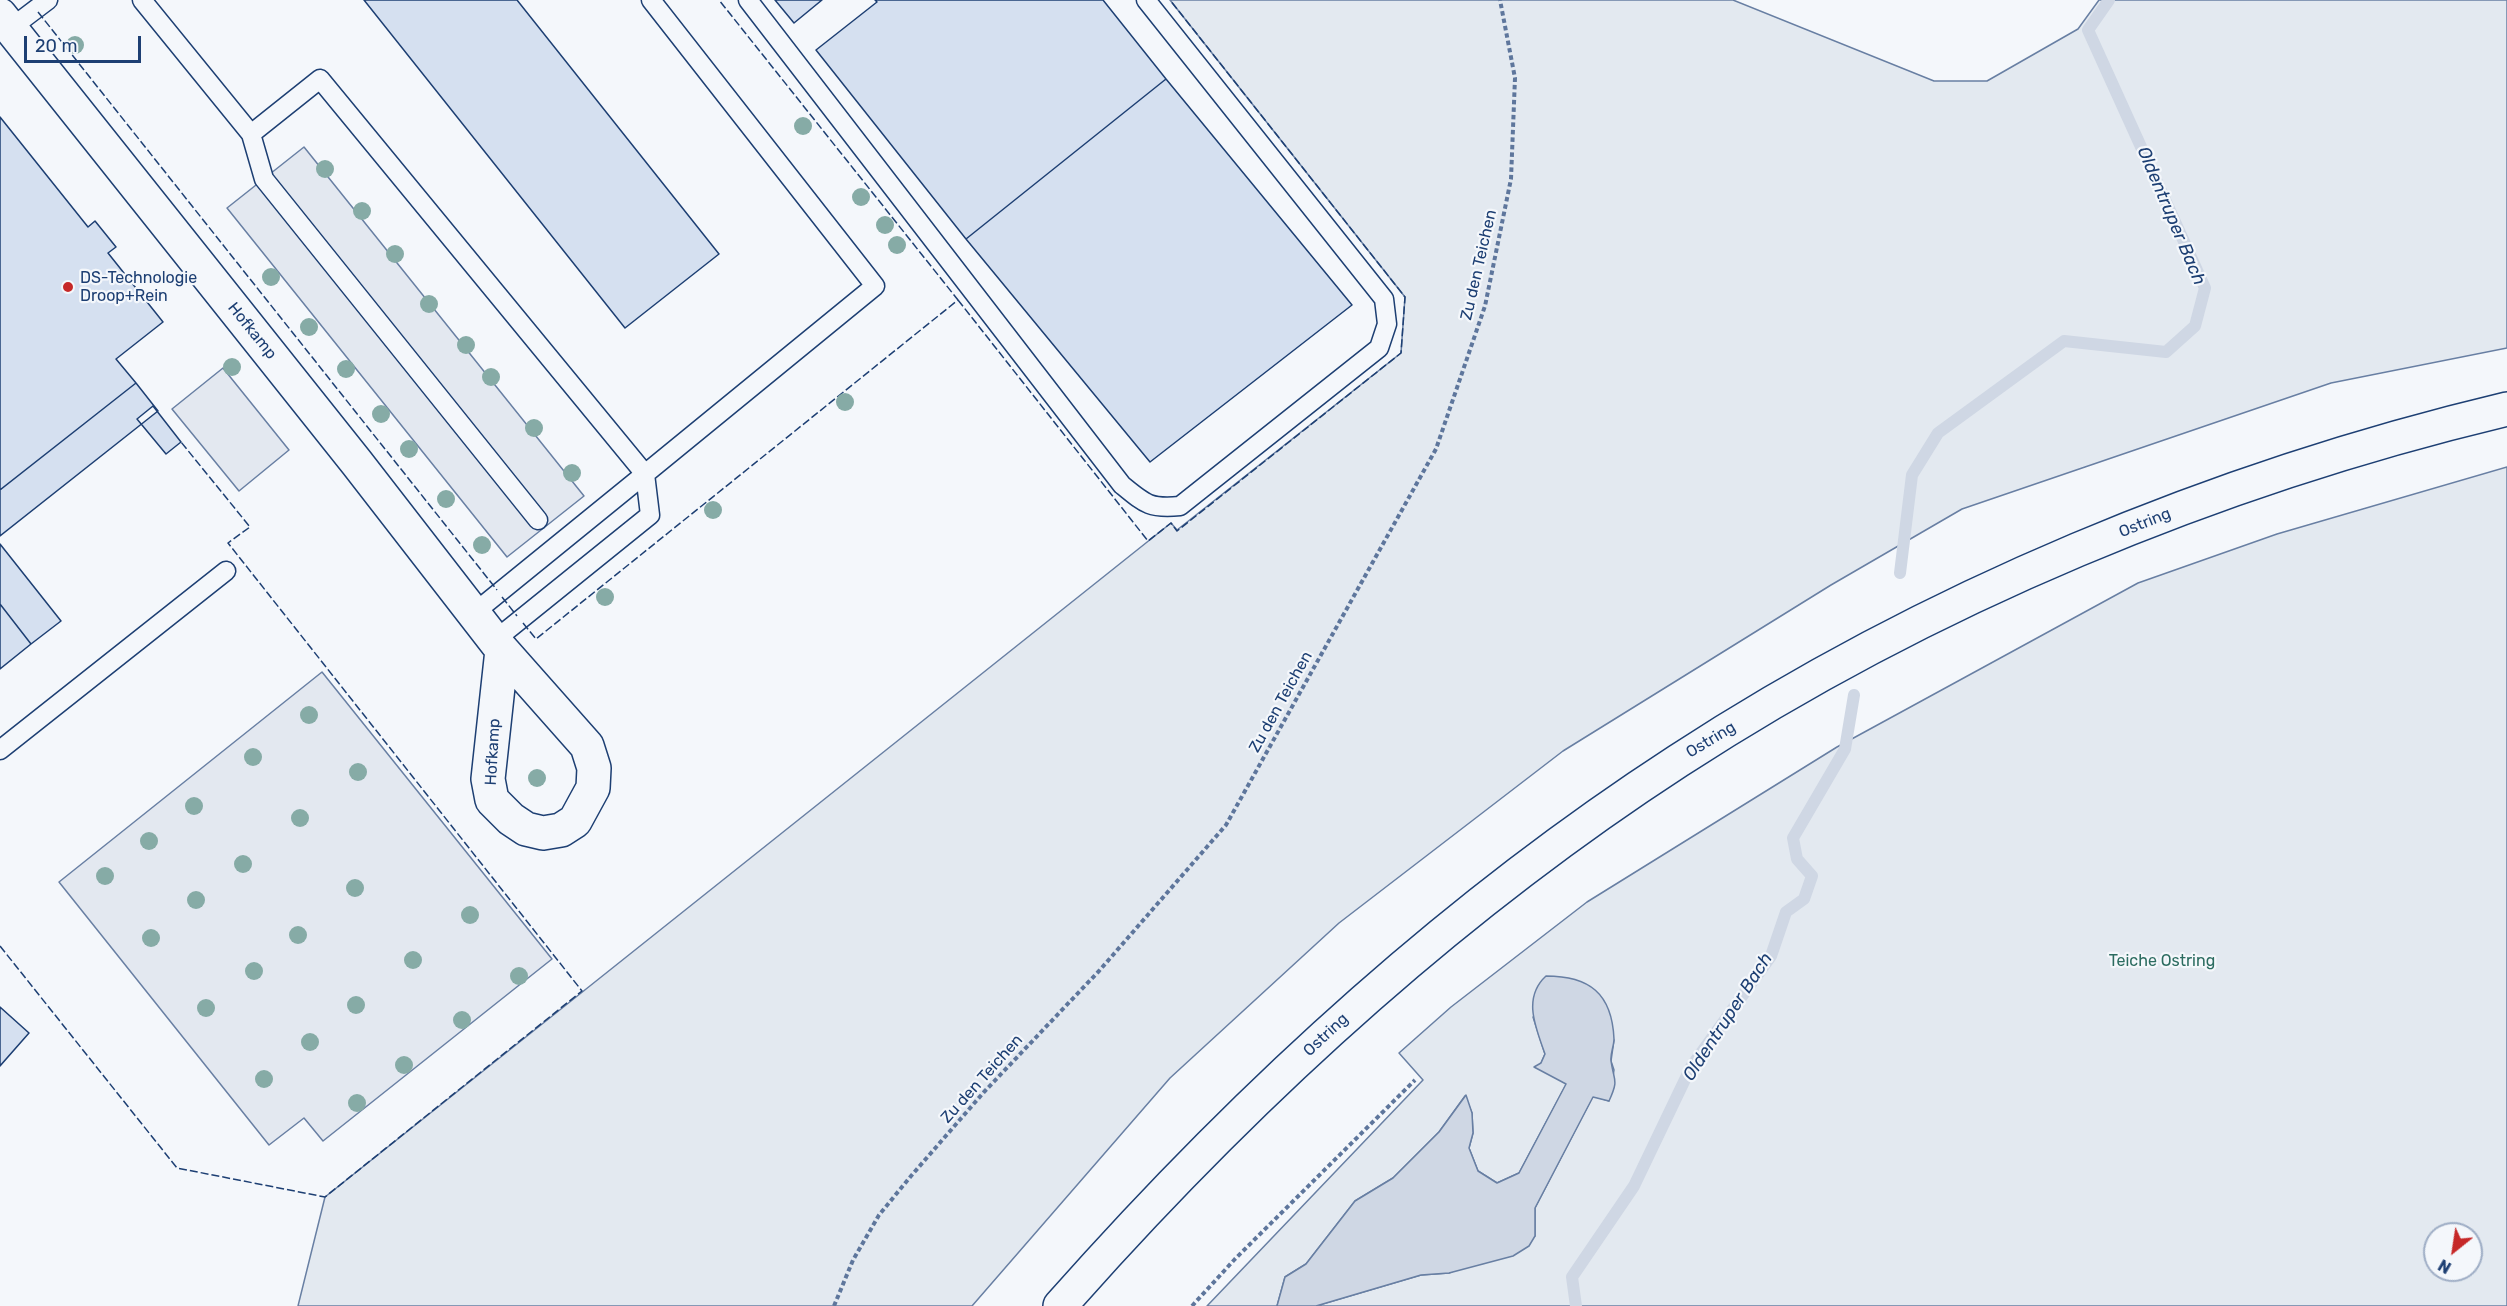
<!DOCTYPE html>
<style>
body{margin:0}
#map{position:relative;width:2507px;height:1306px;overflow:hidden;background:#f4f7fb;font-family:Rubik,sans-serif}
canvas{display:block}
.north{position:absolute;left:2423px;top:1222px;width:60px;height:60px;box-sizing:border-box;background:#f4f7fb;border:2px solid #9eadc5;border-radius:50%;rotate:210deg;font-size:16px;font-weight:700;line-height:24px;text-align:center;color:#1d3f73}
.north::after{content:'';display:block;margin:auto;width:21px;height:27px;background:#c62828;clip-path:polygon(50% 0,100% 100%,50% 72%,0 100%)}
.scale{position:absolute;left:24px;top:36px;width:117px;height:27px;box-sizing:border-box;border:3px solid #1d3f73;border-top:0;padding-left:8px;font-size:18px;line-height:21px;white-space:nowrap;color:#1d3f73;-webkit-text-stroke:4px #f4f7fb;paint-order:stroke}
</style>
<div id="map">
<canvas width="2507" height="1306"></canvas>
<div class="north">N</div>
<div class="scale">20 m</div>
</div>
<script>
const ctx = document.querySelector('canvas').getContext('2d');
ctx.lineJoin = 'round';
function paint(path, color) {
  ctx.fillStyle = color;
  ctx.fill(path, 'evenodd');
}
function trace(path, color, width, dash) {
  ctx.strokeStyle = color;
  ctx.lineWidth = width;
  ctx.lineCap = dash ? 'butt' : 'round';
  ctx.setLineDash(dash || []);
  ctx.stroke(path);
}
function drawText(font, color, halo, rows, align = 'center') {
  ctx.font = font + ' Rubik,sans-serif';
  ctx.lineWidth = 4.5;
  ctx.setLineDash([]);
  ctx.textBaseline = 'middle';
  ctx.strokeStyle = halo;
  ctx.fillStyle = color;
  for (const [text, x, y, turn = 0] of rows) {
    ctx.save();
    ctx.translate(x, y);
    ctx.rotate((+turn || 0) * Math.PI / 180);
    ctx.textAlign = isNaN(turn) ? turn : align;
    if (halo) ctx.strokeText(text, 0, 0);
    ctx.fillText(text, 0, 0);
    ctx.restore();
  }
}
const green = new Path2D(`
 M1170,0H1733L1934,81H1987L2078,29L2099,0H2507V348L2331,383L1962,509L1831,585L1563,751L1339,923L1170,1078L972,1306H298L325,1197L1171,523L1177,530L1401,353L1405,297Z
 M2507,467V1306H1316L1421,1275L1449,1273L1535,1236V1208L1593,1096L1609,1101L1614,1070L1611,1061L1614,1040L1533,1017L1545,1054L1541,1063L1567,1083L1519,1173L1497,1183L1478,1171L1469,1148L1473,1133L1472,1113L1465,1096L1439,1132L1393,1178L1355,1201L1306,1264L1285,1277L1277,1306H1207L1423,1080L1399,1053L1451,1007L1587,902L1837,747L2138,583L2277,534ZM2435,1234H2471V1270H2435Z`);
paint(green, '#e3e9f0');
trace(green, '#687fa3', 1.5);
const parking = new Path2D(`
 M304,147L584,496L507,557L227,208Z
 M223,368L289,450L239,491L172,409Z
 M322,672L552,959L323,1141L304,1118L269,1145L59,882Z`);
paint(parking, '#e3e8f0');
trace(parking, '#687fa3', 1.5);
const water = new Path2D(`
 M1546,976C1589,976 1612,993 1614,1039C1614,1046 1610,1054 1611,1061C1614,1082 1619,1079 1609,1101L1593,1097L1535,1208V1236L1529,1246L1513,1256L1449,1273L1421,1275L1316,1306H1277L1285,1277L1306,1264L1355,1201L1393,1178L1439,1132L1466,1095L1472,1113L1473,1133L1469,1148L1478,1171L1497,1183L1519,1173L1566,1084L1534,1067L1541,1063L1545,1054C1536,1028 1522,998 1546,976Z`);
paint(water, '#cfd7e4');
trace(water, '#687fa3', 1.5);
trace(new Path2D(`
 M1900,573L1912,475L1938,433L2064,341L2166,352L2195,326L2205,288L2088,30L2109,0
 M1576,1306L1572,1277L1634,1186L1691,1067L1771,956L1786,912L1804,899L1812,876L1797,859L1793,838L1845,749L1854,695`), '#cfd7e4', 12);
const building = new Path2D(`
 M364,0H517L719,254L625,328Z
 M775,0H822L794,23Z
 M875,0H1103L1166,79L966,239L816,50L877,2Z
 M1166,79L1352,305L1150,462L966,239Z
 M0,117L88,227L95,221L116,247L108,253L163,322L116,359L136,383L0,490Z
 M136,383L158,411L0,536V490Z
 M153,406L181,442L166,454L137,419Z
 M0,544L61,621L31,644L0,604Z
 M0,604L31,644L0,669Z
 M0,1007L29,1033L0,1066Z`);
paint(building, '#d5e0f0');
trace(building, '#1d3f73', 1.5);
const service = new Path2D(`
 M142,0L251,134L320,79L645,474L474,613
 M748,0L1122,485C1145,504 1150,509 1180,506L1379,348L1387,324L1384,299L1146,0
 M11,28L48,0
 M251,134L264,179L538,520
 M495,640L650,515L645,474L875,286L651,0
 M0,750L226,571`);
const minor = new Path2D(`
 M0,15L357,463L502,650L587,746L594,768L593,788L575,821L561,830L543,833L526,829L511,819L492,800L488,779L502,650`);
const secondary = new Path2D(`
 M1060,1306C1242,1100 1447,911 1678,761C1928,598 2217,478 2507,409`);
trace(service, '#1d3f73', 21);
trace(minor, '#1d3f73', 36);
trace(secondary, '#1d3f73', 36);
trace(new Path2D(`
 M834,1306L853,1260L879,1215L911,1176L984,1092L1099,971L1226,825L1436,449L1485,306L1511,179L1515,78L1500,0
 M1192,1306L1235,1259L1415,1080`), '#5e769c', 4, [4.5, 3]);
trace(service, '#f4f7fb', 18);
trace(minor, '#f4f7fb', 33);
trace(secondary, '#f4f7fb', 33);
trace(new Path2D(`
 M38,12L497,590
 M958,300L1148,541L1171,523L1177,531L1401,353L1405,297L1170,0
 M502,597L517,616
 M523,623L536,639L958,300L719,0
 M0,946L177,1168L325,1197L582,991L228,543L250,527L181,442`), '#1d3f73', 1.5, [8, 3]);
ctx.fillStyle = '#86aba6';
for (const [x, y] of [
 [75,45],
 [803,126],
 [325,169],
 [861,197],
 [362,211],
 [885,225],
 [897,245],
 [395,254],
 [271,277],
 [429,304],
 [309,327],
 [466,345],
 [232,367],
 [346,369],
 [491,377],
 [845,402],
 [381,414],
 [534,428],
 [409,449],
 [572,473],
 [446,499],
 [713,510],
 [482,545],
 [605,597],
 [309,715],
 [253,757],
 [358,772],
 [537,778],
 [194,806],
 [300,818],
 [149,841],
 [243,864],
 [105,876],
 [355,888],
 [196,900],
 [470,915],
 [298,935],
 [151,938],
 [413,960],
 [254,971],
 [519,976],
 [356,1005],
 [206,1008],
 [462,1020],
 [310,1042],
 [404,1065],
 [264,1079],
 [357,1103]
]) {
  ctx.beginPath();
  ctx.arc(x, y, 9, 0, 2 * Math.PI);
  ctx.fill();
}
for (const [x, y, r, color] of [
 [68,287,6,"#c62828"]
]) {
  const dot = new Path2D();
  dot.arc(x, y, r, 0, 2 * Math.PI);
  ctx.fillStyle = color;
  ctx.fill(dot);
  trace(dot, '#f4f7fb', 2);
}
drawText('16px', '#1d3f73', '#f4f7fb', [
 ["Zu den Teichen",1479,265,-77],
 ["Hofkamp",252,331,51],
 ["Ostring",2145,523,-22],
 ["Zu den Teichen",1281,702,-61],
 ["Ostring",1711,740,-31],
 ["Hofkamp",493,752,-87],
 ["Ostring",1326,1035,-43],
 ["Zu den Teichen",982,1079,-48]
]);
drawText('16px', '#1d3f73', '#f4f7fb', [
 ["DS-Technologie",80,278],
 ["Droop+Rein",80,296]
], 'left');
drawText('16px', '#2c6c60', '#f4f7fb', [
 ["Teiche Ostring",2162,961]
]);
drawText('italic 18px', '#1d3f73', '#f4f7fb', [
 ["Oldentruper Bach",2171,216,67],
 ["Oldentruper Bach",1728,1017,-57]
]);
</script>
